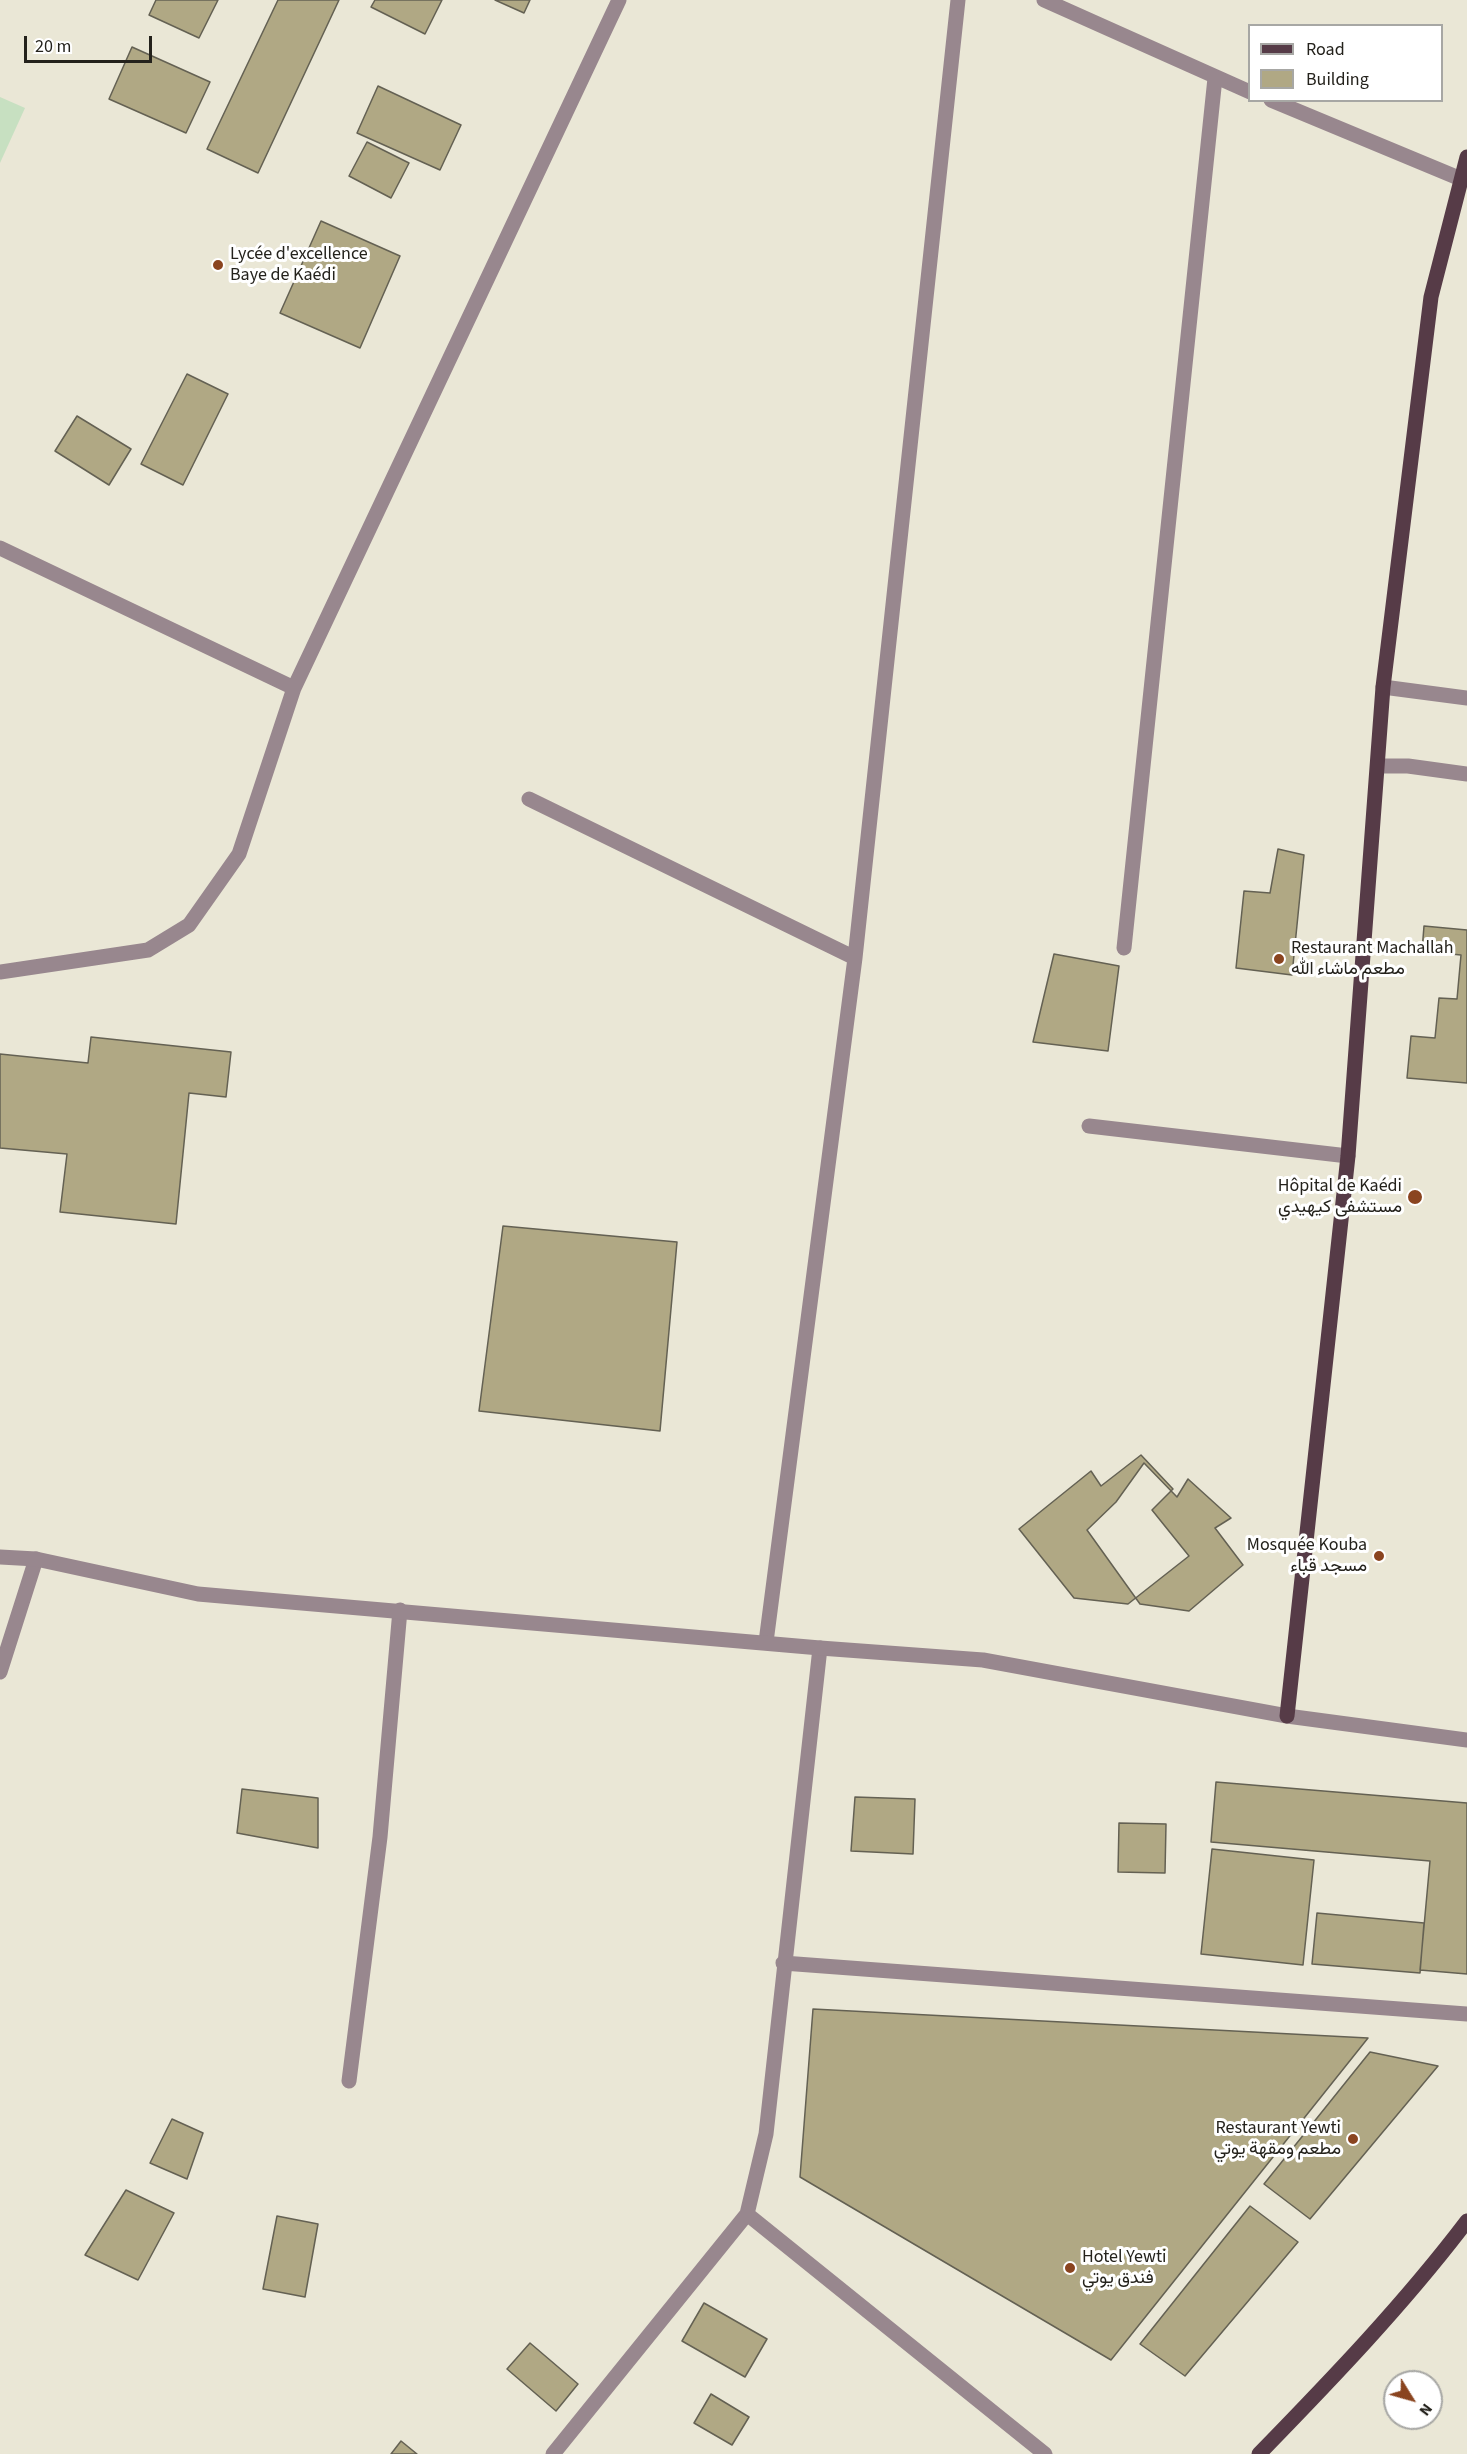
<!DOCTYPE html>
<meta charset="utf-8">
<style>
body{margin:0}
#map{position:relative;width:1467px;height:2454px;overflow:hidden;background:#eae7d6;font-family:"Source Sans 3",sans-serif}
canvas{display:block}
.legend{position:absolute;left:1248px;top:24px;width:195px;height:78px;box-sizing:border-box;background:#fff;border:2px solid #a7a7a4;margin:0;padding:8px 10px;list-style:none;font-size:18px;color:#24221c}
.legend li{display:flex;align-items:center;gap:12px;height:30px}
.legend b{width:30px;border:2px solid #a7a7a4}
.north{position:absolute;left:1383px;top:2370px;width:60px;height:60px;box-sizing:border-box;background:#fff;border:2px solid #a7a7a4;border-radius:50%;rotate:127deg;font-size:16px;font-weight:700;line-height:24px;text-align:center;color:#24221c}
.north::after{content:'';display:block;margin:auto;width:21px;height:27px;background:#8a441f;clip-path:polygon(50% 0,100% 100%,50% 72%,0 100%)}
.scale{position:absolute;left:24px;top:36px;width:128px;height:27px;box-sizing:border-box;border:3px solid #24221c;border-top:0;padding-left:8px;font-size:18px;line-height:21px;white-space:nowrap;color:#24221c;-webkit-text-stroke:4px #fff;paint-order:stroke}
</style>
<div id="map">
<canvas width="1467" height="2454"></canvas>
<ul class="legend">
<li><b style="height:8px;background:#563b47"></b>Road</li>
<li><b style="height:16px;background:#b0a884"></b>Building</li>
</ul>
<div class="north">N</div>
<div class="scale">20 m</div>
</div>
<script>
const ctx = document.querySelector('canvas').getContext('2d');
ctx.lineJoin = 'round';
function paint(path, color) {
  ctx.fillStyle = color;
  ctx.fill(path, 'evenodd');
}
function trace(path, color, width, dash) {
  ctx.strokeStyle = color;
  ctx.lineWidth = width;
  ctx.lineCap = dash ? 'butt' : 'round';
  ctx.setLineDash(dash || []);
  ctx.stroke(path);
}
function drawText(font, color, halo, rows, align = 'center') {
  ctx.font = font + ' "Source Sans 3",Vazirmatn,sans-serif';
  ctx.lineWidth = 6;
  ctx.setLineDash([]);
  ctx.textBaseline = 'middle';
  ctx.strokeStyle = halo;
  ctx.fillStyle = color;
  for (const [text, x, y, turn = 0] of rows) {
    ctx.save();
    ctx.translate(x, y);
    ctx.rotate((+turn || 0) * Math.PI / 180);
    ctx.textAlign = isNaN(turn) ? turn : align;
    if (halo) ctx.strokeText(text, 0, 0);
    ctx.fillText(text, 0, 0);
    ctx.restore();
  }
}
paint(new Path2D(`
 M0,97L25,108L0,163Z`), '#c7e0c1');
const building = new Path2D(`
 M156,0H218L199,38L149,15Z
 M278,0H339L258,173L207,149Z
 M375,0H442L425,34L371,7Z
 M495,0H530L524,13Z
 M132,47L210,82L186,133L109,99Z
 M378,86L461,125L440,170L357,133Z
 M367,142L409,163L391,198L349,176Z
 M321,221L400,256L360,348L280,313Z
 M187,374L228,394L183,485L141,464Z
 M77,416L131,449L109,485L55,451Z
 M1278,849L1304,855L1292,975L1236,968L1244,891L1270,893Z
 M1424,926L1467,930V1083L1407,1078L1411,1036L1435,1038L1439,998L1457,999L1461,955L1422,951Z
 M1054,954L1119,966L1108,1051L1033,1042Z
 M91,1037L231,1052L226,1097L189,1093L176,1224L60,1212L67,1154L0,1148V1054L88,1063Z
 M503,1226L677,1242L660,1431L479,1411Z
 M1141,1455L1173,1489L1152,1510L1189,1556L1128,1604L1074,1598L1019,1529L1091,1471L1101,1486Z
 M1144,1463L1177,1497L1188,1479L1231,1518L1215,1528L1243,1565L1189,1611L1140,1604L1087,1530L1116,1502Z
 M1216,1782L1467,1803V1974L1420,1970L1430,1861L1211,1842Z
 M242,1789L318,1798V1848L237,1833Z
 M855,1797L915,1799L913,1854L851,1851Z
 M1119,1823L1166,1824L1165,1873L1118,1872Z
 M1212,1849L1314,1860L1303,1965L1201,1954Z
 M1317,1913L1424,1923L1420,1973L1312,1964Z
 M813,2009L1368,2038L1111,2360L800,2177Z
 M1370,2052L1438,2066L1310,2219L1264,2184Z
 M172,2119L203,2133L187,2179L150,2163Z
 M126,2190L174,2213L138,2280L85,2255Z
 M1250,2206L1298,2242L1185,2376L1140,2344Z
 M277,2216L318,2224L305,2297L263,2289Z
 M704,2303L767,2339L745,2377L682,2341Z
 M530,2343L578,2384L556,2411L507,2369Z
 M711,2394L749,2417L732,2445L694,2423Z
 M401,2441L417,2454H391Z`);
paint(building, '#b0a884');
trace(building, '#646153', 1.5);
trace(new Path2D(`
 M1383,687L1467,698
 M1378,766H1408L1467,774`), '#98878e', 15);
trace(new Path2D(`
 M1044,0L1250,92
 M1271,100L1461,179
 M0,548L294,688
 M529,799L855,958
 M1124,948L1215,78
 M0,972L148,950L189,925L239,854L294,688L619,0
 M1089,1126L1348,1156
 M766,1642L855,958L958,0
 M0,1672L36,1559
 M783,1963L1467,2014
 M349,2081L380,1837L400,1610
 M747,2214L1045,2454
 M553,2454L747,2214L766,2134L820,1648`), '#98878e', 15);
trace(new Path2D(`
 M0,1557L36,1559L198,1594L820,1648L983,1660L1287,1716L1467,1740`), '#98878e', 15);
trace(new Path2D(`
 M1287,1716L1348,1156L1383,687L1431,297L1467,157
 M1259,2454C1332,2379 1404,2304 1467,2221`), '#563b47', 15);
for (const [x, y, r, color] of [
 [218,265,6,"#8a441f"],
 [1279,959,6,"#8a441f"],
 [1415,1197,8,"#8a441f"],
 [1379,1556,6,"#8a441f"],
 [1353,2139,6,"#8a441f"],
 [1070,2268,6,"#8a441f"]
]) {
  const dot = new Path2D();
  dot.arc(x, y, r, 0, 2 * Math.PI);
  ctx.fillStyle = color;
  ctx.fill(dot);
  trace(dot, '#fff', 2);
}
drawText('18px', '#24221c', '#fff', [
 ["Lycée d'excellence",230,255],
 ["Baye de Kaédi",230,276],
 ["Restaurant Machallah",1291,949],
 ["مطعم ماشاء الله",1291,970],
 ["Hôpital de Kaédi",1402,1187,"right"],
 ["مستشفى كيهيدي",1402,1208,"right"],
 ["Mosquée Kouba",1367,1546,"right"],
 ["مسجد قباء",1367,1567,"right"],
 ["Restaurant Yewti",1341,2129,"right"],
 ["مطعم ومقهة يوتي",1341,2150,"right"],
 ["Hotel Yewti",1082,2258],
 ["فندق يوتي",1082,2279]
], 'left');
</script>
